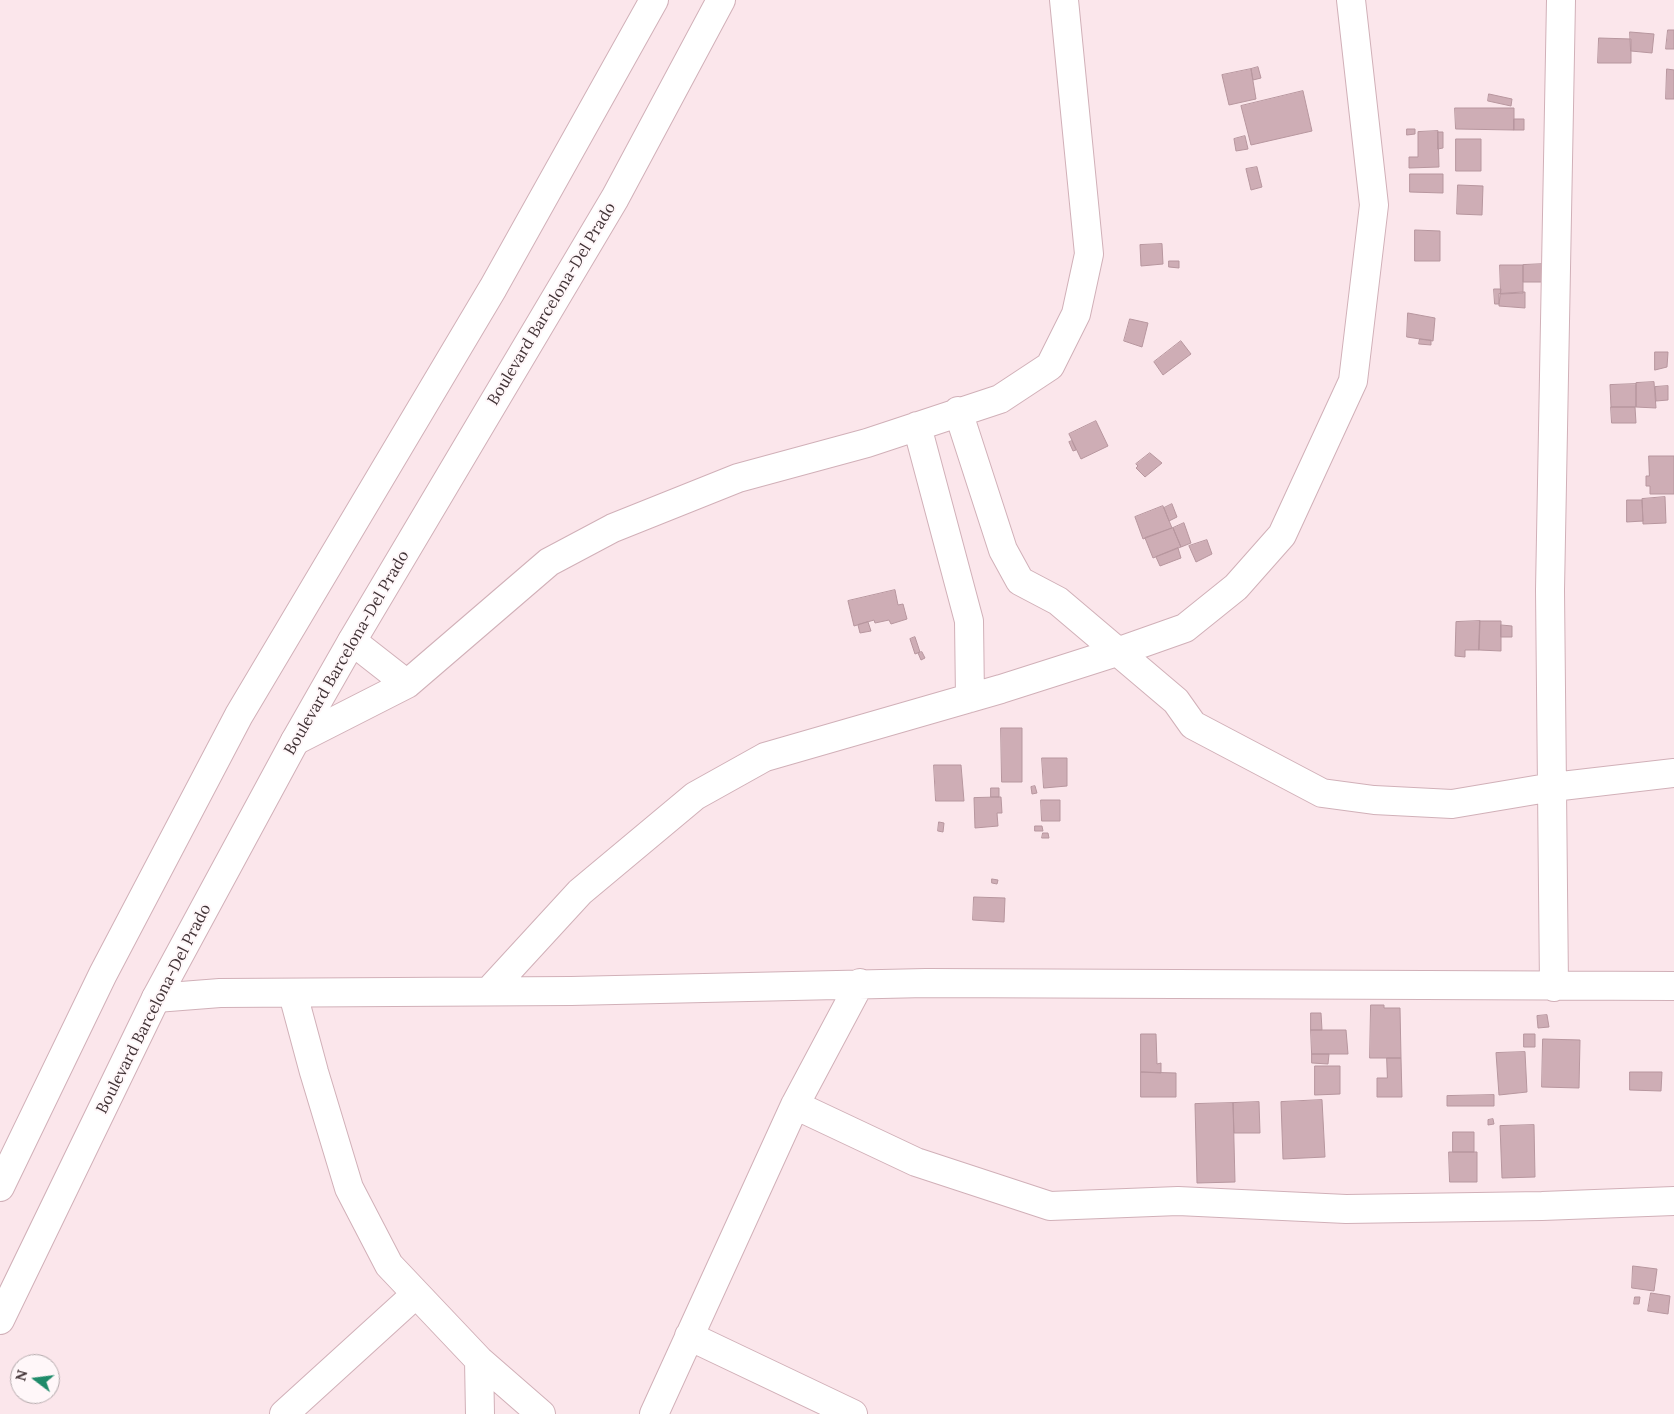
<!DOCTYPE html>
<style>
body{margin:0}
#map{position:relative;width:1674px;height:1414px;overflow:hidden;background:#fbe6eb;font-family:Lora,serif}
canvas{display:block}
.north{position:absolute;left:10px;top:1354px;width:50px;height:50px;box-sizing:border-box;background:#fff7f9;border:1px solid #b3a9ab;border-radius:50%;rotate:285deg;font-size:14px;font-weight:700;line-height:20px;text-align:center;color:#413336}
.north::after{content:'';display:block;margin:auto;width:18px;height:22px;background:#1f8b6a;clip-path:polygon(50% 0,100% 100%,50% 72%,0 100%)}
</style>
<div id="map">
<canvas width="1674" height="1414"></canvas>
<div class="north">N</div>
</div>
<script>
const ctx = document.querySelector('canvas').getContext('2d');
ctx.lineJoin = 'round';
function paint(path, color) {
  ctx.fillStyle = color;
  ctx.fill(path, 'evenodd');
}
function trace(path, color, width, dash) {
  ctx.strokeStyle = color;
  ctx.lineWidth = width;
  ctx.lineCap = dash ? 'butt' : 'round';
  ctx.setLineDash(dash || []);
  ctx.stroke(path);
}
function drawText(font, color, halo, rows, align = 'center') {
  ctx.font = font + ' Lora,serif';
  ctx.lineWidth = 4;
  ctx.setLineDash([]);
  ctx.textBaseline = 'middle';
  ctx.strokeStyle = halo;
  ctx.fillStyle = color;
  for (const [text, x, y, turn = 0] of rows) {
    ctx.save();
    ctx.translate(x, y);
    ctx.rotate((+turn || 0) * Math.PI / 180);
    ctx.textAlign = isNaN(turn) ? turn : align;
    if (halo) ctx.strokeText(text, 0, 0);
    ctx.fillText(text, 0, 0);
    ctx.restore();
  }
}
const building = new Path2D(`
 M1668,30H1674V49H1666Z
 M1630,32L1654,34L1652,53L1631,51Z
 M1599,38L1631,39V63H1598Z
 M1258,67L1261,78L1253,80L1251,69Z
 M1251,69L1256,99L1229,105L1222,75Z
 M1667,69L1674,70V99H1666Z
 M1303,91L1312,131L1251,145L1241,106Z
 M1489,94L1512,99L1511,106L1488,101Z
 M1455,108H1514V130L1456,129Z
 M1514,119H1524V130H1514Z
 M1407,129H1415V134L1407,135Z
 M1438,131L1439,167L1409,168V157H1418V132Z
 M1438,132H1443V148L1438,149Z
 M1245,136L1248,149L1236,151L1234,139Z
 M1456,139H1481V171H1456Z
 M1257,167L1262,187L1251,190L1246,169Z
 M1410,174H1443V193L1410,192Z
 M1458,185L1483,186L1482,215L1457,214Z
 M1415,230L1440,231V261H1415Z
 M1162,244L1163,264L1141,266L1140,245Z
 M1169,261H1179V268L1169,267Z
 M1545,264V282H1523V265Z
 M1500,265H1523V293L1501,294Z
 M1494,289H1501L1499,304H1495Z
 M1523,292H1525V308L1499,306V294Z
 M1408,313L1435,318L1433,341L1407,337Z
 M1130,319L1148,323L1142,347L1124,341Z
 M1420,339L1431,340V345L1419,344Z
 M1181,341L1191,354L1163,375L1154,362Z
 M1655,352H1668L1667,367L1655,370Z
 M1654,382L1656,408L1636,407V383Z
 M1636,384V407H1611L1610,385Z
 M1668,386V400L1656,401L1655,387Z
 M1611,407H1635L1636,423H1612Z
 M1096,421L1108,446L1081,459L1069,434Z
 M1072,441L1076,450L1073,451L1069,442Z
 M1150,453L1162,463L1145,477L1136,468L1138,466L1136,464Z
 M1649,456H1674V494H1650V486H1646V476H1649Z
 M1665,497L1666,523L1643,524L1642,499Z
 M1627,500H1642L1643,521L1627,522Z
 M1172,504L1177,517L1169,521L1164,508Z
 M1163,506L1172,528L1143,539L1135,517Z
 M1184,523L1191,543L1181,547L1173,528Z
 M1173,528L1181,547L1153,558L1145,538Z
 M1207,540L1212,554L1196,562L1189,546Z
 M1178,548L1181,558L1160,566L1156,557Z
 M895,590L898,605L903,604L907,619L891,624L889,620L875,623L874,620L854,626L848,601Z
 M1480,621H1501V651L1479,650Z
 M1480,621L1479,650H1465V657L1455,656L1456,622Z
 M868,622L871,631L860,633L858,625Z
 M1501,625L1512,626V637H1501Z
 M915,637L920,652L915,654L910,639Z
 M922,652L925,658L921,660L918,653Z
 M1001,728H1022V782H1002Z
 M1042,758H1067V786L1044,788Z
 M934,765H961L964,801H936Z
 M1035,786L1037,793L1032,794L1031,787Z
 M991,788H999V797H991Z
 M999,797H1001L1002,813H997L998,826L975,828L974,798Z
 M1041,800H1060V821H1042Z
 M939,822L944,823L943,832L938,831Z
 M1035,826H1042L1043,831H1035Z
 M1043,833H1048L1049,838H1042Z
 M992,879L998,880L997,884L992,883Z
 M974,897L1005,898L1004,922L973,920Z
 M1371,1005H1384V1008H1400L1401,1058H1370Z
 M1311,1013H1321L1322,1030H1311Z
 M1547,1015L1549,1027L1538,1028L1537,1016Z
 M1311,1030H1346L1348,1054H1312Z
 M1141,1034H1156L1157,1064L1161,1063V1073L1141,1072Z
 M1524,1034H1535V1047H1524Z
 M1543,1039L1580,1040L1579,1088L1542,1087Z
 M1525,1052L1527,1092L1499,1095L1496,1053Z
 M1312,1054H1329L1328,1064L1312,1063Z
 M1387,1058H1401L1402,1097H1377V1078H1387Z
 M1315,1066H1340V1094L1315,1095Z
 M1141,1072L1176,1073V1097H1141Z
 M1630,1072H1662L1661,1091L1630,1090Z
 M1494,1095V1106H1447V1096Z
 M1322,1100L1325,1157L1283,1159L1281,1102Z
 M1259,1102L1260,1133H1234L1233,1103Z
 M1233,1103L1235,1182L1197,1183L1195,1104Z
 M1493,1119L1494,1124L1488,1125V1120Z
 M1534,1125L1535,1177L1502,1178L1500,1126Z
 M1453,1132H1474V1152H1453Z
 M1449,1152H1477V1182H1450Z
 M1633,1266L1657,1269L1654,1291L1632,1288Z
 M1651,1293L1670,1296L1668,1314L1648,1311Z
 M1635,1297H1640L1639,1304H1634Z`);
paint(building, '#ceadb5');
trace(building, '#b7969e', 1);
const street = new Path2D(`
 M958,411L1003,550L1020,581L1058,601L1176,701L1193,725L1322,793L1374,800L1452,804L1553,787L1674,773
 M917,426L969,621L970,698
 M352,641L407,684
 M295,741L407,684L549,562L613,528L738,478L867,443L1000,399L1050,366L1076,314L1089,254L1064,0
 M1554,987L1550,590L1561,0
 M489,991L580,892L695,796L765,757L1001,689L1117,652L1185,628L1236,587L1282,535L1353,381L1374,205L1351,0
 M293,994L314,1072L349,1188L389,1265L479,1360L541,1414
 M156,998L220,993L571,991L926,983L1674,986
 M795,1105L916,1162L1050,1206L1178,1201L1346,1209L1542,1206L1674,1201
 M689,1336L853,1414
 M479,1360L480,1414
 M284,1414L416,1294
 M654,1414L795,1105L860,983`);
const primary = new Path2D(`
 M0,1187L103,974L239,715L493,288L654,0
 M0,1320L156,998L295,741L352,641L615,198L721,0`);
trace(street, '#d1b0b8', 30);
trace(primary, '#d1b0b8', 30);
trace(street, '#fff', 28);
trace(primary, '#fff', 28);
drawText('16px', '#413336', '#fff7f9', [
 ["Boulevard Barcelona-Del Prado",552,304,-59],
 ["Boulevard Barcelona-Del Prado",347,653,-60],
 ["Boulevard Barcelona-Del Prado",154,1009,-63]
]);
</script>
